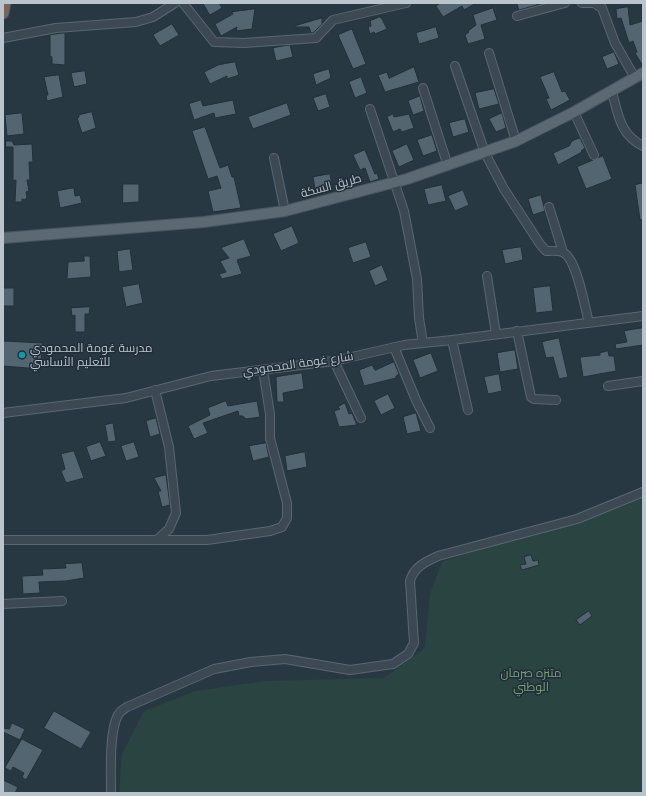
<!DOCTYPE html>
<meta charset="utf-8">
<style>
body{margin:0}
#map{position:relative;width:646px;height:796px;overflow:hidden;background:#283843;font-family:Mulish,sans-serif}
canvas{display:block}
.frame{position:absolute;inset:0;border:4px solid #b9c4cc;pointer-events:none}
</style>
<div id="map">
<canvas width="646" height="796"></canvas>
<div class="frame"></div>
</div>
<script>
const ctx = document.querySelector('canvas').getContext('2d');
ctx.lineJoin = 'round';
function paint(path, color) {
  ctx.fillStyle = color;
  ctx.fill(path, 'evenodd');
}
function trace(path, color, width, dash) {
  ctx.strokeStyle = color;
  ctx.lineWidth = width;
  ctx.lineCap = dash ? 'butt' : 'round';
  ctx.setLineDash(dash || []);
  ctx.stroke(path);
}
function drawText(font, color, halo, rows, align = 'center') {
  ctx.font = font + ' Mulish,Cairo,sans-serif';
  ctx.lineWidth = 3;
  ctx.setLineDash([]);
  ctx.textBaseline = 'middle';
  ctx.strokeStyle = halo;
  ctx.fillStyle = color;
  for (const [text, x, y, turn = 0] of rows) {
    ctx.save();
    ctx.translate(x, y);
    ctx.rotate((+turn || 0) * Math.PI / 180);
    ctx.textAlign = isNaN(turn) ? turn : align;
    if (halo) ctx.strokeText(text, 0, 0);
    ctx.fillText(text, 0, 0);
    ctx.restore();
  }
}
paint(new Path2D(`
 M643,496V793H119L122,754L144,711L196,691L266,681L384,678L425,648L430,594L442,562Z`), '#2a4442');
const building = new Path2D(`
 M203,3H219L222,8L210,15Z
 M441,3H476L464,10L462,6L443,17L436,6Z
 M517,3H537V5L519,10Z
 M628,7L630,25L643,21V66L635,53L637,52L633,41L629,43L621,18L617,19L616,9Z
 M493,8L497,20L481,25L485,39L468,44L465,35L469,32L468,31L476,25L473,15Z
 M255,9L252,29L236,31L237,27L221,36L215,24L233,14L232,12Z
 M380,17L382,19L387,29L375,34L374,32L370,34L368,27L371,26L370,21Z
 M322,18V24L313,33H311L309,27H295V26Z
 M172,24L179,35L160,46L153,35Z
 M436,27L439,38L419,44L416,33Z
 M352,29L366,64L353,69L338,35Z
 M65,33V65L52,64V57L50,56V35Z
 M290,45L293,57L276,61L273,48Z
 M614,52L619,64L607,69L602,57Z
 M235,62L239,75L227,79V76L210,84L204,72L218,65Z
 M414,67L419,82L385,92L378,75L387,72L389,78Z
 M329,69L331,78L316,85L313,74Z
 M85,71L87,84L74,87L71,73Z
 M554,72L562,92L565,91L570,100L551,110L546,99L549,98L540,77Z
 M59,75L63,97L47,101L46,95H48L44,77Z
 M361,77L367,93L355,98L349,82Z
 M494,89L499,104L479,109L475,93Z
 M326,94L330,107L318,111L313,98Z
 M420,96L424,111L413,115L408,101Z
 M201,100L203,106L233,100L236,114L215,118L214,113L194,120L189,104Z
 M287,103L291,115L253,129L248,117Z
 M92,112L96,128L82,133L77,118L79,117V115Z
 M22,113L24,134L7,136L5,115Z
 M502,113L506,128L496,132L489,119Z
 M393,114L394,117L409,114L414,128L402,132L400,129L393,132L387,117Z
 M465,119L469,132L453,137L449,123Z
 M205,127L220,168L228,165L232,177H234L241,208L213,212L208,191L221,188L217,176L208,179L192,131Z
 M432,135L437,151L423,156L417,140Z
 M580,138L585,148L581,151L582,152L558,165L553,153L569,146L572,141Z
 M6,141H12L14,145L32,144L33,162H29L30,180H27L29,191L26,192L27,197L25,200L22,199V202H15L16,180L13,181V147H6Z
 M407,144L414,160L399,167L392,151Z
 M365,150L375,174L377,173L379,179L370,182L365,168L360,170L353,155Z
 M603,156L612,179L586,189L577,167Z
 M330,174L333,191L316,194L313,177Z
 M643,183V219L640,220L635,185Z
 M123,184H139V202L123,203Z
 M442,185L446,201L428,205L424,189Z
 M74,188L75,196L80,195L82,203L60,208L57,191Z
 M463,190L469,205L455,211L448,196Z
 M541,195L545,211L533,215L528,199Z
 M292,226L299,243L281,251L273,234Z
 M244,239L251,256L237,260L242,274L222,279L219,274L226,272L220,261L229,258L221,248Z
 M366,242L371,257L353,263L348,248Z
 M521,247L523,260L505,264L502,250Z
 M130,249L133,270L119,272L117,251Z
 M84,256H90L91,277L67,279L68,262L84,261Z
 M382,265L388,280L375,286L369,271Z
 M139,284L143,303L126,307L122,287Z
 M550,286L553,311L536,313L533,288Z
 M3,288H14V306H3Z
 M90,307L89,314H85V332H75V315L72,316L71,308Z
 M643,328V345L616,349L615,344L627,342L624,331Z
 M559,338L568,377L559,379L553,357L546,358L542,342Z
 M3,341L43,343L40,369L3,366Z
 M515,350L518,369L500,372L497,353Z
 M608,351L609,356H614L616,371L583,377L580,357L600,355V353Z
 M431,353L438,371L420,378L413,360Z
 M394,362L399,374L396,376V378L364,386L359,370L372,365L375,370Z
 M302,373L304,389L283,393L284,402H277L276,377Z
 M499,374L502,391L488,394L484,377Z
 M388,394L395,408L381,415L374,401Z
 M226,401L228,406L257,401L260,417L246,419L243,416H239L238,411L203,423L208,433L194,439L188,426L210,415L208,408Z
 M345,403L349,414L352,413L357,425L339,427L334,411L340,409L338,407Z
 M416,413L421,431L407,434L403,417Z
 M156,418L160,434L150,437L146,421Z
 M113,423L116,441L108,442L105,425Z
 M100,442L106,456L91,461L86,447Z
 M134,442L139,457L126,461L121,446Z
 M266,443L269,457L253,461L249,446Z
 M74,451L84,478L66,483L61,471L65,469L61,454Z
 M305,452L307,467L287,471L285,456Z
 M166,475L170,505L162,507L158,491H161L154,478Z
 M531,555L533,561L538,560L539,565L522,570L520,565L526,564L524,557Z
 M82,563L84,578L66,581L39,582L40,593L23,594L22,576L43,575L42,569L66,568L65,564Z
 M589,611L592,616L580,625L576,620Z
 M54,711L91,732L81,749L44,728Z
 M12,723L25,729L20,740L3,732V728L9,729Z
 M22,739L43,750L26,780L22,777L24,773L13,767L11,771L5,768Z
 M3,780L18,787L15,793H3Z`);
paint(building, '#536570');
trace(building, '#23303a', 1);
const minor = new Path2D(`
 M183,3L214,42L244,43L316,38L333,20L406,3
 M582,3H594L602,8L615,43L635,78
 M517,16L565,3
 M3,38L56,28L136,22L153,17L175,3
 M489,53L516,141
 M455,66L485,153L504,189L540,244L546,251C551,251 560,250 564,253C577,260 585,308 589,323
 M423,88L448,166
 M612,92C618,114 620,135 643,146
 M370,109L404,211L417,279L419,318L423,343
 M574,112L594,155
 M274,158L285,211
 M549,207L563,252
 M487,276L496,334
 M517,331L531,397L534,399L556,400
 M452,340L468,410
 M394,347L416,400L430,428
 M334,361L361,418
 M608,386L643,381
 M155,390L169,447L176,513L169,529L157,540
 M3,413L126,398L211,376L334,361L404,345L452,340L643,316
 M3,540H207L270,531L282,527L287,518V503L270,438V414L263,370
 M3,604L62,601
 M111,793C111,774 109,731 118,715C120,711 124,709 127,707L214,669L251,662L285,659L350,670L393,664L408,654L414,643L410,581C414,567 425,562 438,556L577,519L643,492`);
const major = new Path2D(`
 M3,238L204,222L285,211L407,179L516,141L574,112L643,73`);
const highway = new Path2D(`
 M3,13L5,3`);
trace(minor, '#5a6770', 10);
trace(major, '#49555f', 12);
trace(highway, '#47545d', 13);
trace(minor, '#3c4952', 8);
trace(major, '#5a6972', 10);
trace(highway, '#786759', 11);
for (const [x, y, r, color] of [
 [22,355,4,"#0f9aa8"]
]) {
  const dot = new Path2D();
  dot.arc(x, y, r, 0, 2 * Math.PI);
  ctx.fillStyle = color;
  ctx.fill(dot);
  trace(dot, '#212e38', 1.5);
}
drawText('12px', '#b9c4cc', '#212e38', [
 ["طريق السكة",331,186,-15],
 ["شارع غومة المحمودي",298,364,-8]
]);
drawText('12px', '#b9c4cc', '#212e38', [
 ["مدرسة غومة المحمودي",30,348],
 ["للتعليم الأساسي",30,362]
], 'left');
drawText('12px', '#78a17a', '#212e38', [
 ["متنزه صرمان",531,673],
 ["الوطني",531,687]
]);
</script>
